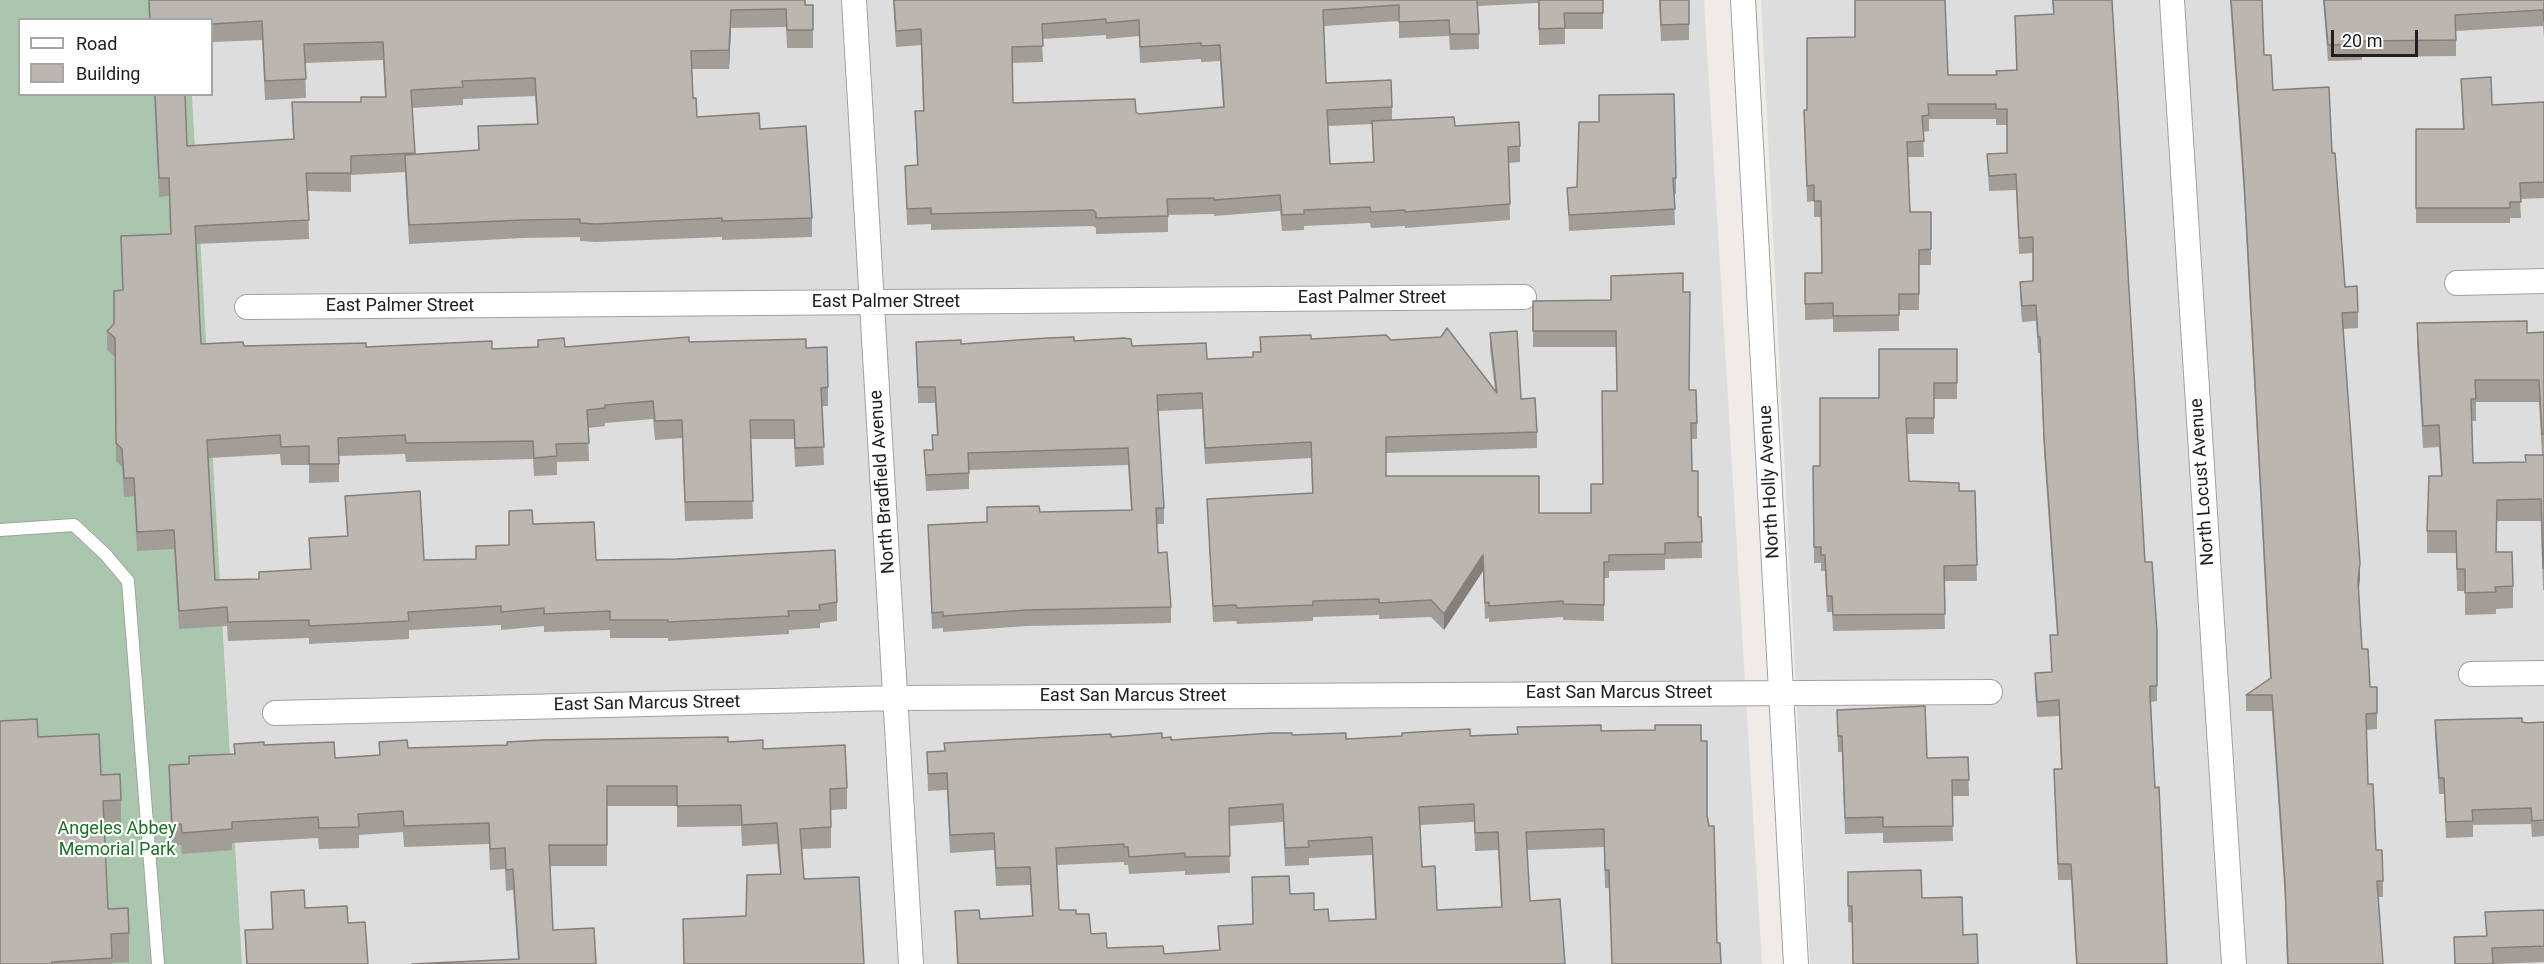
<!DOCTYPE html>
<style>
body{margin:0}
#map{position:relative;width:2544px;height:964px;overflow:hidden;background:#efece7;font-family:Roboto,sans-serif}
canvas{display:block}
.legend{position:absolute;left:18px;top:18px;width:195px;height:78px;box-sizing:border-box;background:#fff;border:2px solid #a6a6a6;margin:0;padding:8px 10px;list-style:none;font-size:18px;color:#202020}
.legend li{display:flex;align-items:center;gap:12px;height:30px}
.legend b{width:30px;border:2px solid #a6a6a6}
.scale{position:absolute;left:2331px;top:30px;width:87px;height:27px;box-sizing:border-box;border:3px solid #202020;border-top:0;padding-left:8px;font-size:18px;line-height:21px;white-space:nowrap;color:#202020;-webkit-text-stroke:4px #fff;paint-order:stroke}
</style>
<div id="map">
<canvas width="2544" height="964"></canvas>
<ul class="legend">
<li><b style="height:8px;background:#fff"></b>Road</li>
<li><b style="height:16px;background:#bcb6b0"></b>Building</li>
</ul>
<div class="scale">20 m</div>
</div>
<script>
const ctx = document.querySelector('canvas').getContext('2d');
ctx.lineJoin = 'round';
function paint(path, color) {
  ctx.fillStyle = color;
  ctx.fill(path, 'evenodd');
}
function trace(path, color, width, dash) {
  ctx.strokeStyle = color;
  ctx.lineWidth = width;
  ctx.lineCap = dash ? 'butt' : 'round';
  ctx.setLineDash(dash || []);
  ctx.stroke(path);
}
function drawText(font, color, halo, rows, align = 'center') {
  ctx.font = font + ' Roboto,sans-serif';
  ctx.lineWidth = 4.5;
  ctx.setLineDash([]);
  ctx.textBaseline = 'middle';
  ctx.strokeStyle = halo;
  ctx.fillStyle = color;
  for (const [text, x, y, turn = 0] of rows) {
    ctx.save();
    ctx.translate(x, y);
    ctx.rotate((+turn || 0) * Math.PI / 180);
    ctx.textAlign = isNaN(turn) ? turn : align;
    if (halo) ctx.strokeText(text, 0, 0);
    ctx.fillText(text, 0, 0);
    ctx.restore();
  }
}
paint(new Path2D(`
 M187,0H1704L1762,964H242L192,95L212,94V20Z
 M1761,0H2544V964H1810Z`), '#dedddd');
paint(new Path2D(`
 M0,0H187L188,19L20,20V94L192,95L242,964H0Z`), '#abc6af');
const service = new Path2D(`
 M0,530L74,525L106,555L128,581L158,964`);
const minor = new Path2D(`
 M854,0L911,964
 M1743,0L1796,964
 M2172,0L2234,964
 M2457,283L2544,281
 M247,307L1524,297
 M2471,674L2544,673
 M275,713L896,698L1990,692`);
trace(service, '#a1a1a1', 14);
trace(minor, '#a1a1a1', 26);
trace(service, '#fff', 12);
trace(minor, '#fff', 24);
paint(new Path2D(`
 M148,0H805V5H813V48H787L786,27L731,28L729,69H692L693,98L697,117L760,129L812,218V237L722,240V237L595,242L580,241V237L523,238L409,244L405,172L351,175V192L308,191L309,239L196,244L201,344L244,346L492,349L689,342L806,348L828,387V406H822L824,465L795,467L794,439H751L753,519L685,521L682,438L655,440L653,419L605,423V426L588,428L589,461L557,462V475L534,476L533,459L406,462L405,454L339,456V482L309,483V465H281L280,454L208,458L215,580L259,579L310,569L309,538L347,536L345,496L424,560L476,559L509,545L533,524L596,560L837,602V621L820,623V628L789,630V634L668,641V638H610V630L544,632V626L501,630V625L409,630V639L309,644V638L228,641L227,626L179,629L174,549L137,551L134,496L124,497L122,467L116,461L115,357L107,350V331L114,324L122,290L121,236L170,234L169,196L159,197L154,94H185L187,146L293,139L292,102H361L385,97L383,60L305,63L306,98L265,100L262,40L212,42V20H149ZM535,96L537,124L478,126V150L415,154L412,108L463,105V99Z
 M893,0H1603V29H1565V44L1539,45L1538,3L1478,6L1479,49L1450,50L1449,36L1399,38V21L1324,26L1326,83L1392,107V120L1455,126L1520,146V162L1509,163L1510,220L1405,228V226L1371,228L1370,223L1304,226V230L1282,231L1280,211L1214,216V214L1168,215V232L1096,234V228L1093,226L931,230V224L907,225L905,166L917,165L915,111H923L921,45L896,47ZM1106,35V39L1139,36L1140,63L1201,59V62L1220,61L1223,108L1139,114L1136,112L1013,103L1012,63L1043,62L1042,39ZM1372,124L1373,162L1330,164L1328,126Z
 M1659,0H1689V40L1661,41Z
 M2052,0H2112L2145,562L2157,631V701L2151,702L2155,788L2167,964H2076L2071,880H2058L2054,769H2061L2059,716L2037,717L2035,689V673L2052,672L2050,635H2057L2044,452L2040,353H2038L2036,321L2022,322L2020,297V282L2033,281V253L2019,254L2016,190L1989,191L1987,154L2007,153V125H1996V119H1929V131L1923,132L1924,157H1908L1910,212H1931V265H1919V310H1899V331L1833,332V319L1805,320V273H1822L1821,217H1814V201L1807,202L1804,110H1807L1855,37L1948,75H1996L2016,70L2015,16L2053,14Z
 M2230,0H2262L2264,55L2273,90L2332,153L2345,287L2358,312V328L2343,329L2360,579L2358,591L2362,649L2370,687L2377,713V729L2366,730L2368,784L2376,850L2383,881V897H2378L2383,964H2287L2285,899L2272,711H2246V695L2270,678L2244,196Z
 M2323,0H2544V37L2543,26L2456,31V56L2362,57V60L2328,61Z
 M2461,79L2492,105L2544,102V198L2520,199L2521,218H2510V223H2416V129H2463Z
 M1676,178V194H1674L1675,225L1569,231L1567,188Z
 M1683,292L1689,390L1697,423V439H1691L1692,471L1698,517H1701L1702,558L1665,559V570L1609,571V578H1604V621L1563,620V617L1489,622V618L1485,619L1483,571L1444,630L1431,617L1379,619V615L1313,617V621L1237,624L1236,621L1213,622L1207,499L1312,493L1311,458L1205,464L1202,409L1158,411L1164,508V524H1157L1158,553L1171,607V623L1027,626L943,632V628L932,629L928,525L987,522V507L1040,512L1131,510L1128,465L969,470V489L926,491L924,450H932V435H937L935,403H918L916,342L961,344L1074,341L1132,346L1207,359L1253,357L1260,352V337L1311,339L1391,340L1495,390L1490,349V333L1537,432V448L1386,453V476L1539,513H1591L1603,484L1617,391L1616,347H1533V301L1611,300Z
 M2417,323L2527,333L2544,332V590H2543L2541,521H2497L2496,552L2513,586V608L2496,609V614L2465,615V591H2457L2456,553H2427V531L2441,476L2439,447L2423,448L2417,345ZM2476,402H2539L2542,455L2526,462L2473,463L2472,421H2476Z
 M1957,349V399H1934V434H1907L1909,481L1959,491H1975L1977,581H1944L1945,629L1833,631L1832,612H1827L1825,571H1821V563H1814L1813,466H1820L1879,398Z
 M1837,710L1927,758L1968,757L1969,796H1952L1953,841L1883,843V833L1845,834L1842,752H1838Z
 M2435,720L2522,722L2527,723L2544,722V836L2532,837L2531,824L2473,825V837L2446,838L2444,794H2439L2435,736Z
 M1601,731L1701,741L1717,943L1721,964H1612L1609,888H1605L1604,847L1527,850L1530,901L1565,964H957L955,911L980,919L1032,916L1030,885L996,886L994,850L950,853L947,790L928,791L927,752L1111,737L1162,738L1171,740L1292,735L1346,739ZM1283,822L1285,866L1309,865V858L1372,855L1375,919L1329,921L1314,910L1290,894L1252,877L1253,924L1218,926L1219,950L1164,954L1107,948L1091,934L1076,914L1059,910L1057,865L1124,862V865H1128L1129,874L1185,871V875L1230,873L1229,826ZM1474,822L1475,851L1498,850L1501,907L1437,910L1422,867L1420,825Z
 M38,737L101,775L121,800V830L104,831L108,909L129,933V962L112,963V964H0Z
 M379,742L408,748L728,742L763,749L847,788V809L831,810V848L802,849L804,879L864,964H684L683,919L746,916L780,874L777,844L742,846L741,826L677,827V806H607V866H550L553,930L594,928L518,959L513,890L506,891L505,869L490,870L489,844L404,847L403,832L359,835V848L319,849L318,838L232,843V850L182,854L181,845L172,846L169,786V765L189,764L234,754V744L264,745L335,758L379,755Z
 M1848,872L1922,898L1963,935L1848,922Z
 M271,892L305,908L348,923L368,964H246L245,930L272,929Z
 M2544,910V962L2496,964H2454V937L2486,936L2485,912Z`), '#a29d97');
paint(new Path2D(`
 M731,10V28L729,69V50Z
 M1483,555V571L1444,630V614Z
 M2360,563V579L2358,596V581Z`), '#847f7b');
const building = new Path2D(`
 M149,0H805V5H813V30H787L786,9L731,10L729,50L691,51L693,98H696L697,117L759,113L760,129L806,126L812,218L722,221V218L595,224L580,223V219L523,220L409,225L405,155L479,150L478,126L538,124L535,78L462,81L463,87L411,90L415,153L351,156V173H306L309,220L195,226L201,344L243,342L244,346L366,343V347L492,341V349L538,347V340L564,338L565,347L689,337V342L806,339V348L827,347L828,387L821,388L824,447L795,448L794,420H750L753,501L685,502L682,420L655,421L653,401L605,405V408L587,410L589,443L556,444L557,456L534,458L533,441L406,443L405,435L338,438L339,464H309V446L281,447L280,435L207,440L215,580L259,579V572L311,569L309,538L348,536L345,496L420,491L424,560L476,559V546L509,545V511L532,510L533,524L594,522L596,560L677,559L835,550L837,602L819,605L820,610L788,611L789,616L668,622V620H610V611L544,614V608L501,612V606L408,612L409,621L309,626V620L228,622L227,607L179,611L174,530L137,532L134,478H124L122,449L116,443L115,338L107,331L114,324V291L123,290L121,236L171,234L169,178H159L155,94H185L187,146L294,139L292,102H361V97H386L383,42L304,44L306,79L265,81L262,21L212,24V20H150Z
 M894,0H1477L1479,34H1450L1449,20L1399,22V5L1323,10L1326,83L1391,80L1392,107L1327,110L1330,164L1374,162L1372,121L1454,117L1455,126L1519,122L1520,146L1508,147L1510,204L1405,212V210L1371,212L1370,207L1304,210V214L1282,215L1280,195L1214,200V198L1167,199L1168,216L1096,218V213L1093,210L931,214V208L907,209L905,166L918,165L915,111H924L921,29L896,31ZM1106,19V23L1139,20L1140,47L1201,43V46L1220,45L1224,107L1139,114L1136,112L1135,99L1013,103L1012,47L1043,46L1042,24Z
 M1539,0H1603V13H1564L1565,28L1539,29Z
 M1660,0H1689V24L1661,25Z
 M1855,0H1945L1948,75H1997L1996,71L2017,70L2015,16L2054,14L2053,0H2112L2145,562H2152L2157,631V686H2150V695L2155,788L2159,787L2167,964H2077L2071,864H2058L2054,769H2062L2059,700L2037,702L2035,673L2052,672L2050,635H2058L2044,437L2040,337H2038L2036,305L2022,306L2020,282L2033,281V237L2019,238L2016,174L1989,176L1987,154L2007,153V109H1996V104H1928L1929,115L1922,116L1924,141L1907,142L1910,212H1931V249L1919,250V294H1899V315L1833,316V303L1805,304V273H1822L1821,201H1814V185L1807,186L1804,110H1807V38L1855,37Z
 M2231,0H2262L2264,55H2271L2273,90L2329,87L2332,153H2335L2345,287L2357,286L2358,312L2342,313L2360,563L2358,581L2362,649H2368L2370,687H2377V713L2366,714L2368,784H2373L2376,850H2382L2383,881H2377L2383,964H2288L2285,883L2272,695H2246L2271,678L2244,180Z
 M2324,0H2544V21L2543,10L2455,15L2456,40L2362,41V44L2328,45Z
 M2491,77L2492,105L2544,102V182L2520,183L2521,202H2510V208H2416V129H2464L2461,79Z
 M1674,94L1676,178H1673L1675,209L1569,215L1567,188L1577,187L1579,122H1599V95Z
 M1683,273V292H1690L1689,390H1696L1697,423H1691L1692,471H1698V517H1701L1702,542L1665,543V554L1609,555V562H1604V605L1563,604V601L1489,606V602L1485,603L1483,555L1444,614L1431,600L1379,603V599L1313,601V605L1237,608L1236,605L1213,606L1207,499L1313,493L1311,442L1205,448L1202,393L1157,395L1164,508H1156L1158,553L1167,552L1171,607L1027,610L943,616V612L932,613L928,525L987,522V507L1039,506L1040,512L1132,510L1128,448L968,453L969,473L926,475L924,450H933L932,435H938L935,387H918L916,342L961,340V344L1047,338L1074,337V341L1124,338L1131,339L1132,346L1206,343L1207,359L1253,357V352H1261L1260,337L1311,335V339L1386,335L1391,340L1441,337L1447,328L1497,393L1490,333L1517,331L1521,399L1535,398L1537,432L1386,437V476H1539V513H1591V484H1603L1602,391H1617L1616,331H1533V301L1611,300V276Z
 M2527,321V333L2544,332V434H2542L2539,380H2475L2476,399H2471L2473,463L2526,462L2525,455H2544V568H2543L2541,499L2497,500L2496,552H2512L2513,586L2495,587L2496,592L2465,593V569H2457L2456,531H2427L2429,476H2442L2439,425L2423,426L2417,323Z
 M1879,349H1957V383H1934V418H1906L1909,481L1959,483V491H1975L1977,565L1944,566L1945,614L1833,615L1832,596H1827L1825,555H1821V547H1814L1813,466H1820V398H1879Z
 M1925,706L1927,758L1968,757L1969,780H1952L1953,826L1883,827V817L1845,818L1842,736H1838L1837,710Z
 M2522,718V722L2527,723L2544,722V820L2532,821L2531,808L2472,810L2473,821L2446,822L2444,778H2439L2435,720Z
 M37,719L38,737L99,734L101,775L120,774L121,800L103,801L108,909L128,908L129,933L111,934L112,958L52,962V964H0V721Z
 M1601,725V731L1655,730V725H1701V741H1707V815L1709,826H1714L1717,943H1720L1721,964H1612L1609,870H1605L1604,829L1526,832L1530,901L1560,899L1565,964H958L955,911L979,910L980,919L1033,916L1030,867L996,868L994,833L950,835L947,773L928,774L927,752L945,751L944,743L1111,734V737L1162,733V738L1171,737V740L1272,733H1292V735L1346,733V739L1402,736V733L1470,729V736L1518,734L1517,727ZM1283,804L1285,848L1309,847L1308,841L1372,837L1376,919L1329,921L1328,909L1314,910V893L1290,894L1289,876L1252,877L1253,924L1218,926L1220,950L1164,954L1163,946L1107,948L1106,933L1091,934L1089,914H1076V910H1059L1056,848L1124,844V847H1128L1129,857L1185,853V857L1230,856L1229,808ZM1474,804L1475,833L1498,832L1502,907L1437,910L1435,866L1422,867L1419,807Z
 M728,737V742L763,740V749L845,745L847,788L830,789L831,827L800,829L804,879L859,877L864,964H684L683,919L746,916L747,875L781,874L777,823L742,825L741,805L677,806V786H607V845H549L553,930L594,928L596,964H412L519,959L513,869L506,870L505,848L490,849L489,823L404,826L403,811L358,814L359,827L319,828L318,817L232,822V829L182,833L181,824L172,825L169,765L189,764V756L235,754L234,744L264,742V745L334,742L335,758L380,755L379,742L407,740L408,748L507,745V742L543,740Z
 M1921,870L1922,898L1962,897L1963,935L1977,934L1978,964H1853L1852,906H1848V872Z
 M304,890L305,908L347,906L348,923L365,922L368,964H247L245,930L273,929L271,892Z
 M2544,910V946L2492,948L2493,964H2455L2454,937L2487,936L2485,912Z`);
paint(building, '#bcb6b0');
trace(building, '#847f7b', 1.5);
drawText('18px', '#202020', '#fff', [
 ["East Palmer Street",1372,298],
 ["East Palmer Street",886,302],
 ["East Palmer Street",400,306],
 ["North Bradfield Avenue",883,482,-94],
 ["North Holly Avenue",1770,482,-93],
 ["North Locust Avenue",2203,482,-94],
 ["East San Marcus Street",1619,693],
 ["East San Marcus Street",1133,696],
 ["East San Marcus Street",647,704,-1]
]);
drawText('18px', '#187320', '#fff', [
 ["Angeles Abbey",117,829],
 ["Memorial Park",117,850]
]);
</script>
